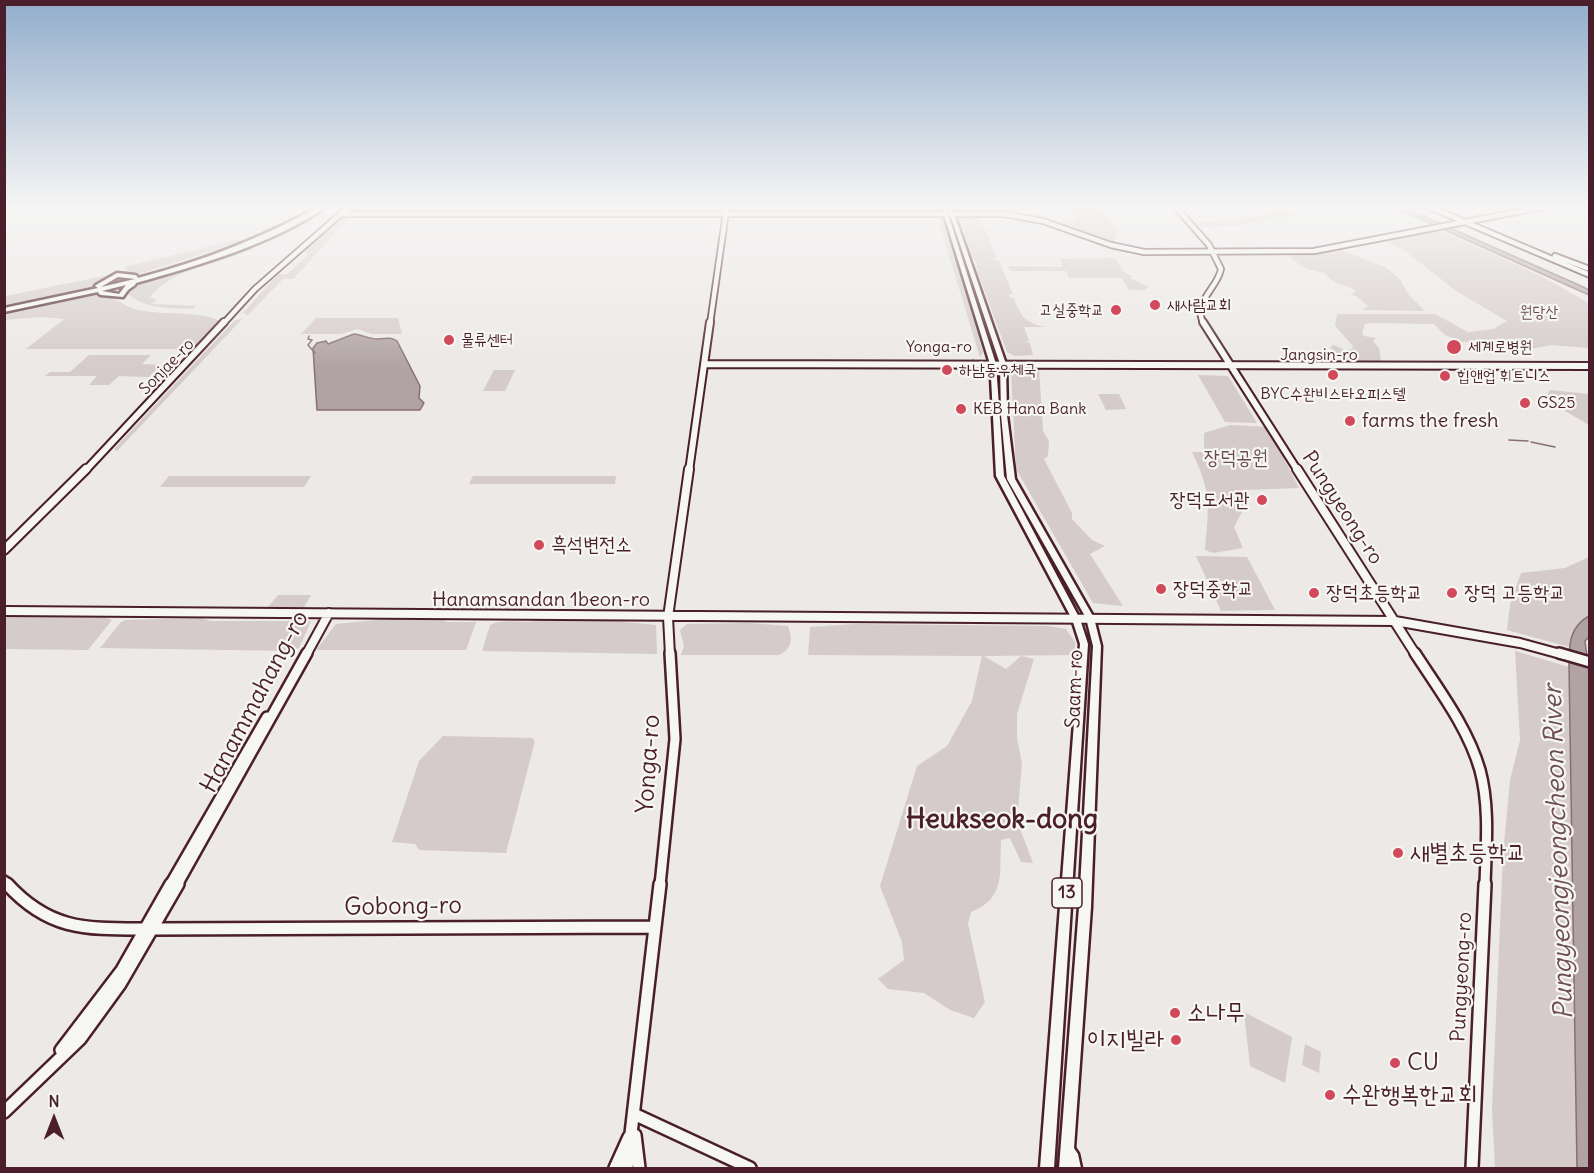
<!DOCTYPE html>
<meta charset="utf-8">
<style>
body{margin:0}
#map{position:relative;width:1594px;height:1173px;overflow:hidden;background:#ece9e6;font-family:Delius,sans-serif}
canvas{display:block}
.frame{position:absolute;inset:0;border:6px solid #4a1f2b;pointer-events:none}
.north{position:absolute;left:24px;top:1089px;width:60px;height:60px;-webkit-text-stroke:4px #f6f6f2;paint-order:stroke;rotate:0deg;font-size:16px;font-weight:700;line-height:24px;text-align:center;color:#4a1f2b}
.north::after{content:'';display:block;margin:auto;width:21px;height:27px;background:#4a1f2b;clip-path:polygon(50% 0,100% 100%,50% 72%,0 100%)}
</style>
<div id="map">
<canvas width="1594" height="1173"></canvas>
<div class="frame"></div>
<div class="north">N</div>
</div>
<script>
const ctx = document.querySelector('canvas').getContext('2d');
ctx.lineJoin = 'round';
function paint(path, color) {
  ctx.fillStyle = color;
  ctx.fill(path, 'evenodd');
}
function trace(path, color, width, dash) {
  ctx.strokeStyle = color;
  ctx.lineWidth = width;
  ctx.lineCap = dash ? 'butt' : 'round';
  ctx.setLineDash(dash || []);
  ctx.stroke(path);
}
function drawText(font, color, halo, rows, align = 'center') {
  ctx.font = font + ' Delius,"Poor Story",sans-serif';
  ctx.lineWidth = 4.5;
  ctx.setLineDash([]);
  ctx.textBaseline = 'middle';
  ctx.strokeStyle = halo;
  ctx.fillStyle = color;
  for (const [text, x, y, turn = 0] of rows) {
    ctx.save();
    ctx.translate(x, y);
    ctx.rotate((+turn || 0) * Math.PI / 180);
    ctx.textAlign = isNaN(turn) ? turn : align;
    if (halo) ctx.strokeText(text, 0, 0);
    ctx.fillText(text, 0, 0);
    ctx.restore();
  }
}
paint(new Path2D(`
 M1068,205C1094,205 1104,207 1118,232L1114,243L1062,225L1077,220Z
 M1285,210L1297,215L1236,226L1200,227L1198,222L1237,220Z
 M960,215L979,216L977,221H981L997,257L993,258L994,260L999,261L1013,294H1009L1010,298H1014C1020,317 1026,323 1046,327H1024L1029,341L1025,342L1030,343L1033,355L1015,356L1007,352L976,268L977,264L969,251Z
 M351,216L293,279H283L248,315L243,313L278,274H287L307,256L308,253L303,252C316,241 333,219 351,216Z
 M937,216L942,218C956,263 971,307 983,353L980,357Z
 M1439,230L1543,277L1589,303V348L1552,345L1530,349L1498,340L1462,342L1445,335L1434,324L1372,323L1365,324L1362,334L1364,336L1376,338L1373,341L1379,348L1381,361C1362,362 1342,363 1330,347L1334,345L1345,350L1352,349L1353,346L1335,326L1337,314H1435L1468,332L1493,329L1507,321L1456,291L1405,251L1386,241Z
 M236,240L243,241L139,274L129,275L124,267Z
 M250,246L253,247L252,250C217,263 173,269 150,297L157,300L152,304L197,306L192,309C171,308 141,309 126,292L132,286L207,263Z
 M1341,250L1385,267L1400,279L1408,294L1425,311L1362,310L1368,306L1356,296L1349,294L1355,293L1354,289L1334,282L1324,273L1306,269L1288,256Z
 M1115,258L1123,271L1133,277L1130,278L1149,287L1144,290H1129L1122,278H1069L1066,271H1010L1008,266L1063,267L1060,259Z
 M104,276L106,280L96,286L5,305V296Z
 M100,294C114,296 122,305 135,309C160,316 199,310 220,321L196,347L190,349H26L64,319L41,317L5,320V315Z
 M243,318L117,451L114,449L234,321Z
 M316,318H398L402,334H372L357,329L341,334H301Z
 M89,355H151L142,364L161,365L149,377L119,376L109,385H89L97,376H45L50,372H70Z
 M1017,368H1039L1043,431L1049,441L1048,456L1044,459L1072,513V519L1092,540L1105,546L1090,554L1123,606L1093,603L1016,469L1011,371Z
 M494,370H515L505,391H483Z
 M1198,375L1228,376L1257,423L1225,422Z
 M1550,390L1589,394V425L1550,402L1547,396Z
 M1098,394H1119L1126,409L1106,410Z
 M1230,425L1268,427L1299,488L1243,490V510L1234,527L1243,548L1213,553L1205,550C1209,505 1212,494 1192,452H1204V433Z
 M169,476H311L304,487H160Z
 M473,476H616L615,484H469Z
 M1196,556L1247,557L1275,610L1221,611Z
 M1589,557V616L1569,647L1507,630L1510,605L1521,573L1565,568Z
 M278,595H311L304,607H268Z
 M5,617H105L112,620L88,650L5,649Z
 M201,618L211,621H311L299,648L294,651L100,648L121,622L126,620Z
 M386,619H441L447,622H476L466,650H316L336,624Z
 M540,620L615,621L656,625L657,654L482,651L490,625C504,617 524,625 540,620Z
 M749,623L788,626C793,639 792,649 779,655H681L684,646L680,630L687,624Z
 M855,624L1048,626L1066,629L1075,642V655L984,656L1006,669L1021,656L1034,659L1017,714V739L1022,763L1017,821L1033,863L1021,862L1010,838L1001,840C999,871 1007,898 971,912L968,924L985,1002L974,1018L950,1010L924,993L888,989L878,979L904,960L902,942L880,886L917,766L947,746L972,701L982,656L808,655L810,627Z
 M1515,651L1589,673L1590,1168H1495L1492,1109L1503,855L1510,780L1520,740Z
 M443,736L532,738L535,741L506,853L419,850L415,844L392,842L419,761Z
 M1244,1012L1292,1037L1285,1083L1250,1066Z
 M1305,1044L1321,1052L1319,1073L1302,1065Z`), '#d4cbca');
const water = new Path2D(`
 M1389,205H1398L1579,285L1589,290V295Z
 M354,334C362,335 370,339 378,339C385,339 390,336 397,341L420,386L419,398L424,403L420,410H317L313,348L317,343L326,341L328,344Z
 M1589,616V637L1585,641L1590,680L1589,1168H1577L1569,666C1569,645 1569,627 1589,616Z`);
paint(water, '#b1a2a3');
trace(water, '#886e73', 1.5);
trace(new Path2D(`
 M309,336L308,339L312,340L308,345L315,353
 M1509,440L1528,441
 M1531,442L1555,447`), '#886e73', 1.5);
const secondaryFar4 = new Path2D(`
 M1174,205L1209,245L1221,269C1218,288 1191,303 1204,324
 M1425,205L1590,275
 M341,214H1004L1043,221L1111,245L1144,252L1314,251L1553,205
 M1555,256L1587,268
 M223,324L255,289L351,205
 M710,324L727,205`);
const secondaryFar3 = new Path2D(`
 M1203,322L1298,471
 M705,364L1590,366
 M85,471L224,322
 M689,471L710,322`);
const secondaryFar2 = new Path2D(`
 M1297,469L1416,655
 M4,550L86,469
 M4,611L1395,621L1520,643L1564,655
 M306,655L329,613
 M670,655L668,617L689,469`);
const secondaryFar1 = new Path2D(`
 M1415,653C1439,690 1468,728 1480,770C1490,807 1486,848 1485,885
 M1559,653L1590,662
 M4,881L8,885
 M170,885L267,717
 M177,885L307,653
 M660,885L675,739L670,653`);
const secondary = new Path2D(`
 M7,884C49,930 85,929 144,929
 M152,929L655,927
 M61,1050L122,970L171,884
 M4,1112L80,1039L120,984L178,884
 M636,1115L750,1168
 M635,1135L639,1168
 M615,1168L629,1137
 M627,1168L660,884
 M1472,1168L1485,884`);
const primary = new Path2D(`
 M941,205H945L996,364L1004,476L1080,619L1088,644L1054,1168H1040L1080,644L1072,619L996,476L991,377L983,369L970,364L973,362C979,364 986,365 990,370V364Z
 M947,205H951L1006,364L1007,415L1015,479L1094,618L1101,646L1091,907L1074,1148L1078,1154L1081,1168H1059L1079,907L1093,646L1086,618L1007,479L1001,415L1000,364Z`);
const highway = new Path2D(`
 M321,205H329C276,243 197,266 136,283L135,285L128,290L123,297L101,295L99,294L98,292L4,312V308L98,288L95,286L96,285L117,273L135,275L137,276L138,278C202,261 263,238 321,205ZM118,277L135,279L101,287ZM126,285L119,294L102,291Z`);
trace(secondaryFar4, '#4a1f2b', 8);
trace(secondaryFar3, '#4a1f2b', 10);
trace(secondaryFar2, '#4a1f2b', 12);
trace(secondaryFar1, '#4a1f2b', 14);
trace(secondary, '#4a1f2b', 16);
trace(primary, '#4a1f2b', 5);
trace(highway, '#4a1f2b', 5);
trace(secondaryFar4, '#f6f6f2', 4.5);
trace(secondaryFar3, '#f6f6f2', 6);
trace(secondaryFar2, '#f6f6f2', 8);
trace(secondaryFar1, '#f6f6f2', 9);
trace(secondary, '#f6f6f2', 11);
paint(primary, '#f6f6f2');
paint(highway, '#f6f6f2');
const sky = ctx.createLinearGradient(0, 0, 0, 369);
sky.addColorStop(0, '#92adcc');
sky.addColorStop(0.56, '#f6f5f4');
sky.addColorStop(1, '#f6f5f400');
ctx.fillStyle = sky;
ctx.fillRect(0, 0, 1594, 369);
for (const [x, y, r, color] of [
 [1155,305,6,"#d1495b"],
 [1116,310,6,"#d1495b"],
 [449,340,6,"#d1495b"],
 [1454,347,8,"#d1495b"],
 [947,370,6,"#d1495b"],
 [1333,375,6,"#d1495b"],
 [1445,376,6,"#d1495b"],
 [1525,403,6,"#d1495b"],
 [961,409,6,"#d1495b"],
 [1350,421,6,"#d1495b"],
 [1262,500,6,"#d1495b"],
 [539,545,6,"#d1495b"],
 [1161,589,6,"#d1495b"],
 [1314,593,6,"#d1495b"],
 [1452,593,6,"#d1495b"],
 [1398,853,6,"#d1495b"],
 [1175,1013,6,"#d1495b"],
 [1176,1040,6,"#d1495b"],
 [1395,1063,6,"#d1495b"],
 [1330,1095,6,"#d1495b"]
]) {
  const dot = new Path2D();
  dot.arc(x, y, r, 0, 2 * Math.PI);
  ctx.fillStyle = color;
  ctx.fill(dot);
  trace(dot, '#f6f6f2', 2);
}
drawText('16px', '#4a1f2b', '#f6f6f2', [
 ["새사람교회",1167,305],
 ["고실중학교",1104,310,"right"],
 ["물류센터",461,340],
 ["세계로병원",1468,347],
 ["하남동우체국",959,370],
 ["힙앤업 휘트니스",1457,376],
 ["BYC수완비스타오피스텔",1333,394,"center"],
 ["GS25",1537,403],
 ["KEB Hana Bank",973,409]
], 'left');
drawText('16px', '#6c4a53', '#f6f6f2', [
 ["원당산",1539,312]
]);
drawText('16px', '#4a1f2b', '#f6f6f2', [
 ["Yonga-ro",939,347],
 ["Jangsin-ro",1319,355],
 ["Sonjae-ro",167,367,-46]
]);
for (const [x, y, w] of [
 [1067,893,30]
]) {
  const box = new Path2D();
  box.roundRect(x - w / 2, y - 15, w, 30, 4.5);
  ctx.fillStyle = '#f6f6f2';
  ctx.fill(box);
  trace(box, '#4a1f2b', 1.5);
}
drawText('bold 18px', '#4a1f2b', null, [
 ["13",1067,893]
]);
drawText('20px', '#4a1f2b', '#f6f6f2', [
 ["farms the fresh",1362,421],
 ["장덕도서관",1250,500,"right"],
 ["흑석변전소",551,545],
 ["장덕중학교",1173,589],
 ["장덕초등학교",1326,593],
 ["장덕 고등학교",1464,593]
], 'left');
drawText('20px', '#6c4a53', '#f6f6f2', [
 ["장덕공원",1236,458]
]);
drawText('20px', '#4a1f2b', '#f6f6f2', [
 ["Pungyeong-ro",1342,508,57],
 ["Hanamsandan 1beon-ro",541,600],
 ["Saam-ro",1075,689,-88],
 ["Pungyeong-ro",1462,977,-87]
]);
drawText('24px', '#4a1f2b', '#f6f6f2', [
 ["Hanammahang-ro",255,702,-62],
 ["Yonga-ro",649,764,-86],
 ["Gobong-ro",403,907,-1]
]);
drawText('24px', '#4a1f2b', '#f6f6f2', [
 ["새별초등학교",1410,853],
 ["소나무",1187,1013],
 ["이지빌라",1164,1040,"right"],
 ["CU",1407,1063],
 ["수완행복한교회",1342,1095]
], 'left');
drawText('italic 26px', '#6e4d55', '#f6f6f2', [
 ["Pungyeongjeongcheon River",1559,852,-92]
]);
drawText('bold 27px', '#4a1f2b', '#f6f6f2', [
 ["Heukseok-dong",1002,820]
]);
</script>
